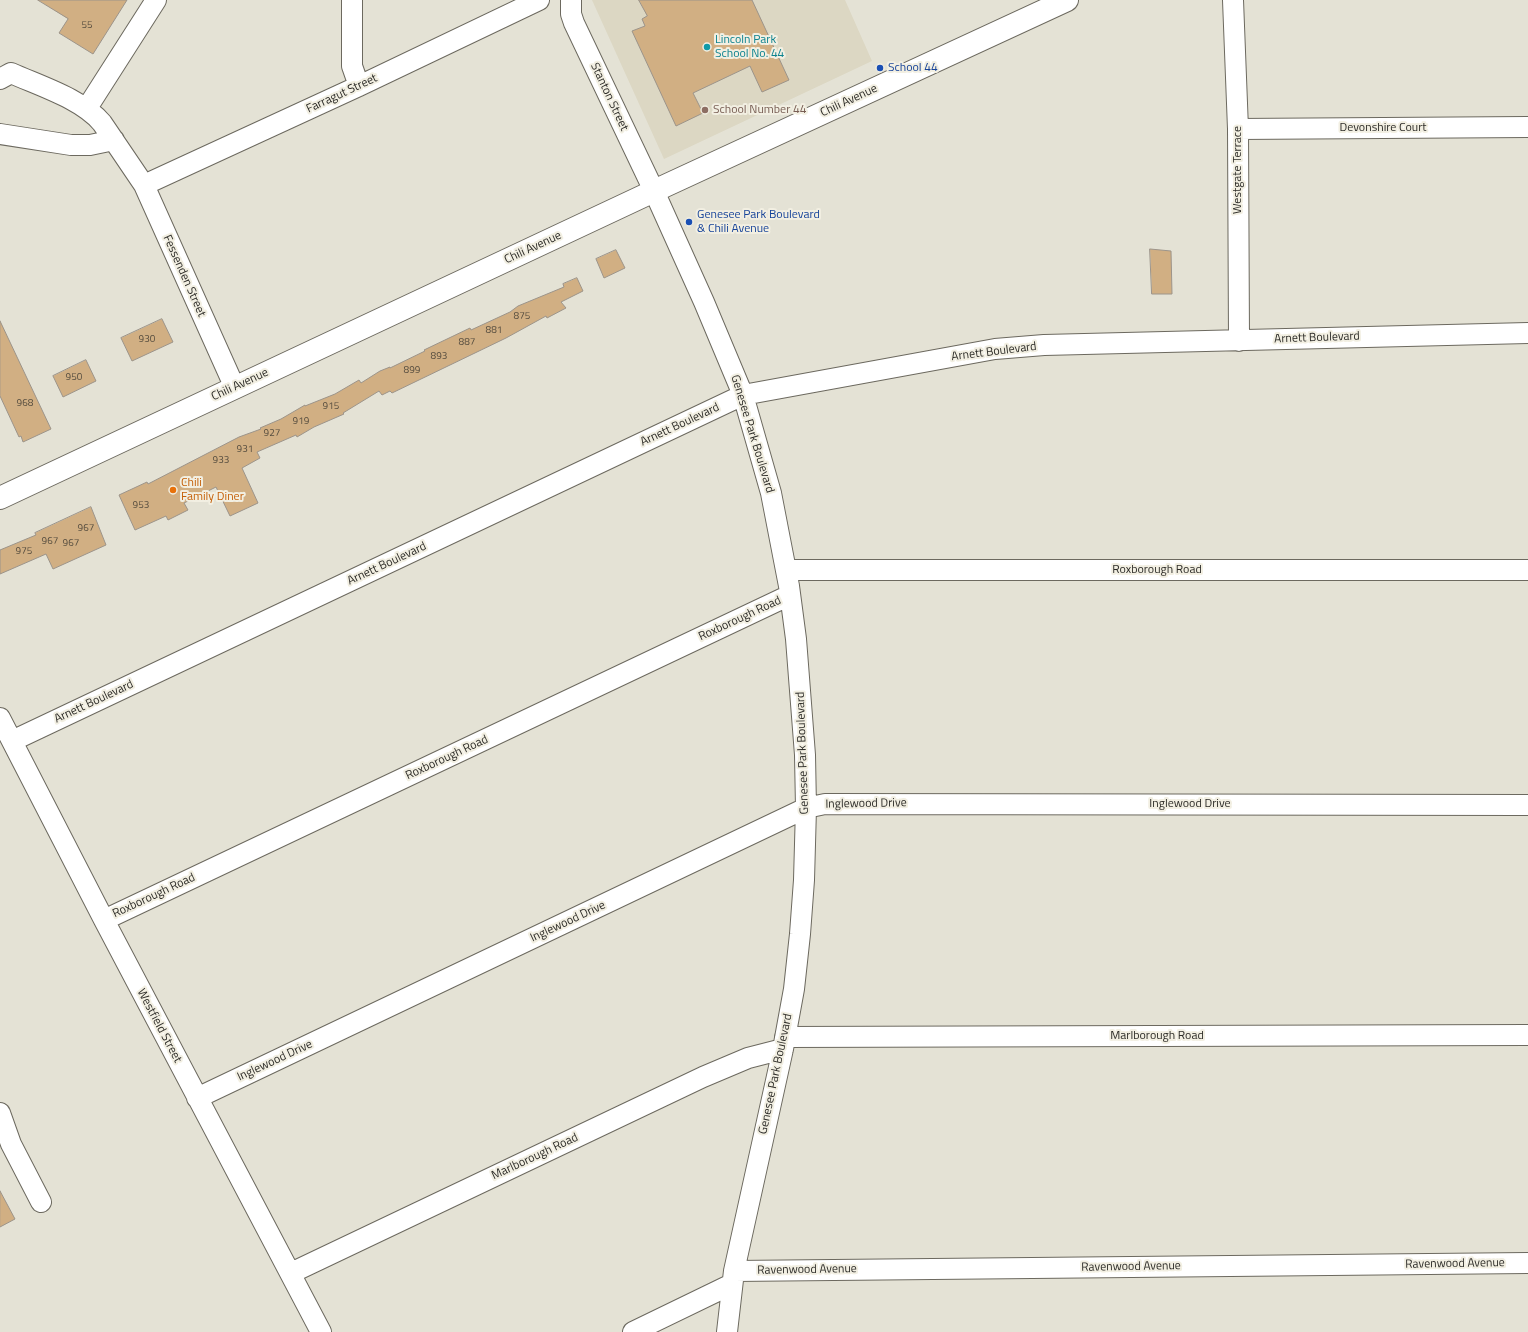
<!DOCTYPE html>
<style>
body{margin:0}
canvas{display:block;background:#e4e2d5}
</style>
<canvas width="1528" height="1332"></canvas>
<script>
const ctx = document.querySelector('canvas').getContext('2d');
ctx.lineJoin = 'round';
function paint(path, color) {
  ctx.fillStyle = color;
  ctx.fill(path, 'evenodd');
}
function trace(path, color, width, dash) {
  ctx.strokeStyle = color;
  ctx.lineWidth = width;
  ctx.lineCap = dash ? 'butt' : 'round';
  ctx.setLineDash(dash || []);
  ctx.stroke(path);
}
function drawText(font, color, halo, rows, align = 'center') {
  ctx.font = font + ' "Titillium Web",sans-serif';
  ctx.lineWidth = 4;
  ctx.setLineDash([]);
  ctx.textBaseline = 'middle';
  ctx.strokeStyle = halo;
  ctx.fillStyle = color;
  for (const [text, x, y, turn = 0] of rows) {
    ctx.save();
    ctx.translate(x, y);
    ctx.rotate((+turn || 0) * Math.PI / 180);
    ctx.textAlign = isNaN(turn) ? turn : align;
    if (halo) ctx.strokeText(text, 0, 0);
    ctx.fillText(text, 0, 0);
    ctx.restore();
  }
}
paint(new Path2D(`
 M592,0H845L872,61L664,159Z`), '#dcd7c3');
const building = new Path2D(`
 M38,0H127L93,54L59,33L68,19Z
 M639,0H752L789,80L762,92L750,66L693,93L703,113L676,126L632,31L645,26L642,19L647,16Z
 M1150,249L1171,251L1172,294H1152Z
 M616,250L625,268L604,278L596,259Z
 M577,278L583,291L561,302L566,308L547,318L546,316L506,338L392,393L390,391L382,395L379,391L343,413L344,414L314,427L297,437L296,435L257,452L260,458L242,468L258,503L230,516L216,487L184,503L188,510L168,520L166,516L135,530L119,495L147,482L148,484L239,437L261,429L260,428L281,419L305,405V406L335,394L359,380L361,383L380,371L390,367V368L425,351L424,350L470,328L471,330L510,312L518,306L564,287L563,284Z
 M162,319L173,342L132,361L121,338Z
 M0,321L51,429L23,442L21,436L19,437L0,396Z
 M86,360L96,381L63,397L53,376Z
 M91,507L106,545L53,569L46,554L0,574V550L36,535L35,533Z
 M0,1191L15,1219L0,1227Z`);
paint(building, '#d1af83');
trace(building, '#9c948a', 1);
const minor = new Path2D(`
 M352,0V66L359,86
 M571,0V14L574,23L654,191L704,302L743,395L771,493L789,586L796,639L805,755L806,808L804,880L800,934L794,989L783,1049L734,1271L727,1332
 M1233,0L1238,129L1239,341
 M0,79L11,73C40,86 82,99 102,123L144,185L235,388
 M87,108L156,0
 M1238,129L1528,127
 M0,134L71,145H90L114,140
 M144,185L359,86L539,0
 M786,570H1528
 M0,718L104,920L321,1332
 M12,741L743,395L995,349L1044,345L1528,333
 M104,920L790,595
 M785,1037L1528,1035
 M197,1098L806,808L825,804L1528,805
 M0,1113L11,1144L41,1202
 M734,1271L1528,1263
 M291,1273L703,1077L748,1058L783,1049
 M633,1332L732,1284`);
const major = new Path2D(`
 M0,498L654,191L1067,0`);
trace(minor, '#6c695f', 22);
trace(major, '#6c695f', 24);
trace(minor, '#fff', 20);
trace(major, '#fff', 22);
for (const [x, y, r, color] of [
 [707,47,4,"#0f9aa8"],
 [880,68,4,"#1a4fb4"],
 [705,110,4,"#8d6e63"],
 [689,222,4,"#1a4fb4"],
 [173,490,4,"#e8710a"]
]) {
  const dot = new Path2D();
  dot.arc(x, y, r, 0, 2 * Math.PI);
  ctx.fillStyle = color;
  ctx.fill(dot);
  trace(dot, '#f2efe2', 1.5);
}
drawText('10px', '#564d3f', null, [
 ["55",87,26],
 ["875",522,317],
 ["881",494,331],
 ["930",147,340],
 ["887",467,343],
 ["893",439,357],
 ["899",412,371],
 ["950",74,378],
 ["968",25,404],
 ["915",331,407],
 ["919",301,422],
 ["927",272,434],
 ["931",245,450],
 ["933",221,461],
 ["953",141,506],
 ["967",86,529],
 ["967",50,542],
 ["967",71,544],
 ["975",24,552]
]);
drawText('12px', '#0d838f', '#f2efe2', [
 ["Lincoln Park",715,40],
 ["School No. 44",715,54]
], 'left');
drawText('12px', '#164399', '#f2efe2', [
 ["School 44",888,68],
 ["Genesee Park Boulevard",697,215],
 ["& Chili Avenue",697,229]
], 'left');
drawText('12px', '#2d2c28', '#f2efe2', [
 ["Farragut Street",342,94,-25],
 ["Stanton Street",609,97,65],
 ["Chili Avenue",849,101,-25],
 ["Devonshire Court",1383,128],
 ["Westgate Terrace",1238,170,-90],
 ["Chili Avenue",533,248,-25],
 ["Fessenden Street",184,276,66],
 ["Arnett Boulevard",1317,338,-2],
 ["Arnett Boulevard",994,352,-7],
 ["Chili Avenue",240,385,-25],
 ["Arnett Boulevard",680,425,-25],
 ["Genesee Park Boulevard",752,434,73],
 ["Arnett Boulevard",387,564,-25],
 ["Roxborough Road",1157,570],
 ["Roxborough Road",740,619,-25],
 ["Arnett Boulevard",94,702,-25],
 ["Genesee Park Boulevard",803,753,-92],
 ["Roxborough Road",447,758,-25],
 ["Inglewood Drive",866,804,-1],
 ["Inglewood Drive",1190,804],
 ["Roxborough Road",154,896,-25],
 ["Inglewood Drive",568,922,-25],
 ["Westfield Street",159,1026,62],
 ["Marlborough Road",1157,1036],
 ["Inglewood Drive",275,1061,-25],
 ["Genesee Park Boulevard",776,1074,-78],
 ["Marlborough Road",535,1157,-25],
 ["Ravenwood Avenue",1455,1264,-1],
 ["Ravenwood Avenue",1131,1267,-1],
 ["Ravenwood Avenue",807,1270,-1]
]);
drawText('12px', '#785e54', '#f2efe2', [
 ["School Number 44",713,110]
], 'left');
drawText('12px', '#c56008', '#f2efe2', [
 ["Chili",181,483],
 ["Family Diner",181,497]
], 'left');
</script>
